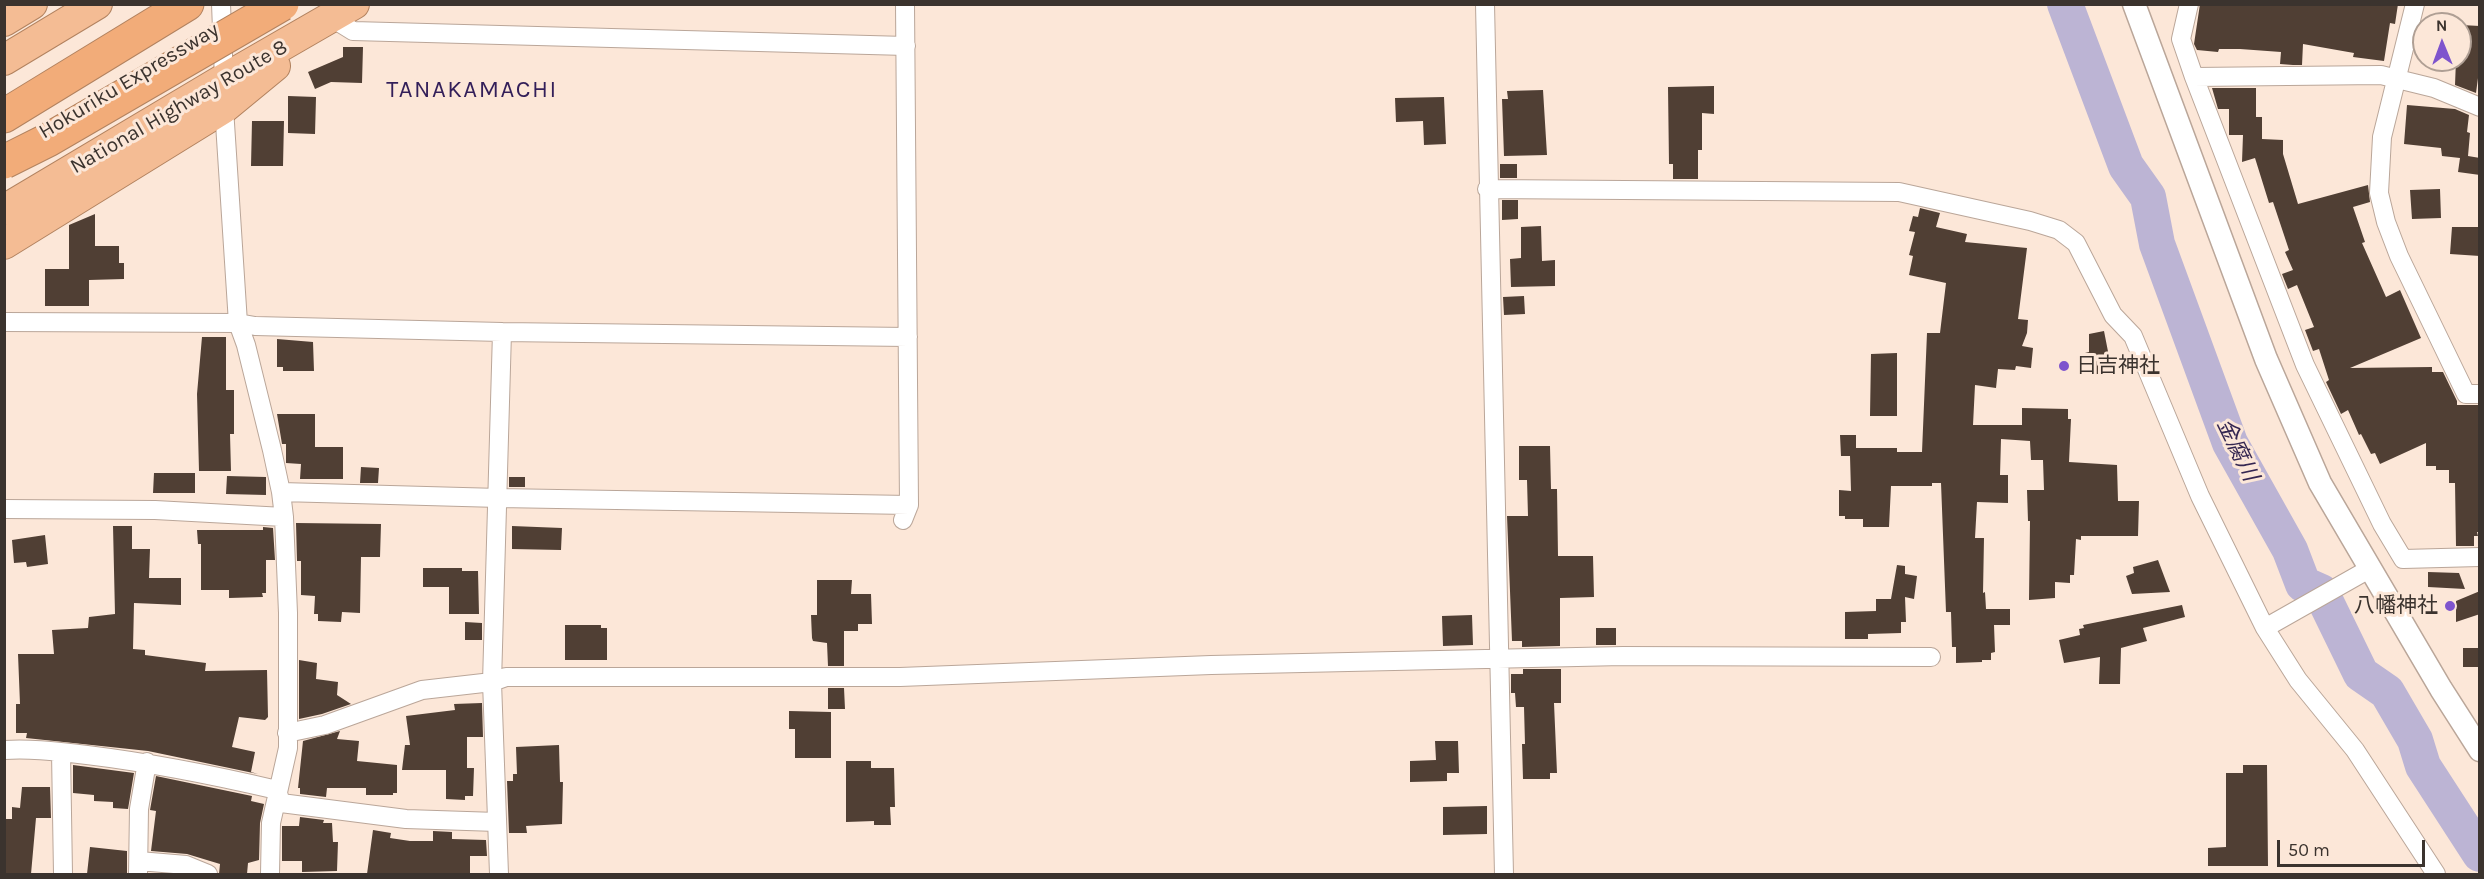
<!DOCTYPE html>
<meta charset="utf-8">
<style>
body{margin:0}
#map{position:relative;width:2484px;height:879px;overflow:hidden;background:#fce7d8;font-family:Karla,sans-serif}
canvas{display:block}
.frame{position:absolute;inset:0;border:6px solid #3b332e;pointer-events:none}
.north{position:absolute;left:2412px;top:12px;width:60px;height:60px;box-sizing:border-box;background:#fce7d8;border:2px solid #af9f94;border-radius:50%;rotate:359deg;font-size:16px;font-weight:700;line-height:24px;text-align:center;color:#3b332e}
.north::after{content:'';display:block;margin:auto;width:21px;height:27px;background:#7e54cd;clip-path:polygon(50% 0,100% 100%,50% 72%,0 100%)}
.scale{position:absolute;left:2277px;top:840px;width:148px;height:27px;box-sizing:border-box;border:3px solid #3b332e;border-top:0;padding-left:8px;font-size:18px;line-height:21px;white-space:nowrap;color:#3b332e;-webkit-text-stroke:4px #fce7d8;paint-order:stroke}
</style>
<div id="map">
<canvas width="2484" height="879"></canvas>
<div class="frame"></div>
<div class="north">N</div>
<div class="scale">50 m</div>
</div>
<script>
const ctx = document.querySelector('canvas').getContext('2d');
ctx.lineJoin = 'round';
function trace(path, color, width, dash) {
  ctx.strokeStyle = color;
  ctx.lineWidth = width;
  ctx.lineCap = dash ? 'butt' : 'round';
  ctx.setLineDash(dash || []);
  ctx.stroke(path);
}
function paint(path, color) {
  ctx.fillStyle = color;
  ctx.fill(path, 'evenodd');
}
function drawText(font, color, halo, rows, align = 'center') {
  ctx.font = font + ' Karla,"Noto Sans JP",sans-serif';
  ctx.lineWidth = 6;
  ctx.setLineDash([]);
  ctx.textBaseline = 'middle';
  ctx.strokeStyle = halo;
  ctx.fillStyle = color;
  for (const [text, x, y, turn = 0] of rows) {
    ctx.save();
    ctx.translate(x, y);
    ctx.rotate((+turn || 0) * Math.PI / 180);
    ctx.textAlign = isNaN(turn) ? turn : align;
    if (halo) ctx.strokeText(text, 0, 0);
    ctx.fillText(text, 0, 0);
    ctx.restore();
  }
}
trace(new Path2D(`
 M2065,4L2126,166L2148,197L2157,244L2230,443L2290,550L2303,584L2321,592L2361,674L2387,692L2415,740L2423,766L2480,854`), '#bcb4d4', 36);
paint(new Path2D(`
 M2200,4H2398L2395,24L2390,23L2384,61L2353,57L2354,53L2303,44L2302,65H2293L2280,64L2281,52L2240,49H2219L2218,52L2197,50L2194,44Z
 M2461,25L2480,26V63L2476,93L2455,85L2456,60H2460Z
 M343,47H363L362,83L331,82L315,89L308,72L343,57Z
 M1714,86V114L1702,113V150H1698V179H1673V164H1669L1668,87Z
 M2212,88H2256V117H2262V139L2283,140V154L2298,204L2368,185L2370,202L2353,207L2365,242L2362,243L2386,297L2400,290L2421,338L2350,368L2432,367V372H2443L2457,401V405H2480V532H2477L2478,536H2474V546H2456L2455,483H2449V470H2436V466H2426V443L2380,464L2375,453L2371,454L2361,434L2359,435L2348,410L2341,414L2326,382L2329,380L2319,349L2313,351L2305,330L2314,327L2297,285L2288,289L2282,274L2293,270L2285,252L2289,250L2273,202L2269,203L2255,158L2242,162L2243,135H2229V109H2218Z
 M1543,90L1547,155L1504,156L1502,99H1508L1507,91Z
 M288,96L316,97L315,134L288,133Z
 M1444,97L1446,144L1424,145L1423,121L1396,122L1395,98Z
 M2407,105L2455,109L2469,115L2467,132L2470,133L2468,156L2480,158V175L2458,172L2460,158L2442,156L2441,148L2404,144Z
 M252,121H284L283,166H251Z
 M1500,164H1517V178H1500Z
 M2440,189L2441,218L2412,219L2410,190Z
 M1502,200H1518V219L1502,220Z
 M1920,208L1940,213L1936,227L1967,234L1965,242L2027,248L2018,319L2028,320L2027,333L2022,346L2033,348L2031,368L2016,366L2015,370L1998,369L1996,388L1975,385L1973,425H2022V408L2068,409V419H2071L2069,462L2117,465L2118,501H2139L2138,536H2081V540L2076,539L2074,575H2070V583L2055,582V598L2029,600L2030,521H2028L2027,490H2044L2043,460H2031L2030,441L2001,439L2000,475H2008V503L1977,502L1975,538H1984L1983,593L1985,592L1986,609H2010V625H1994L1995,652L1991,653V660H1982V662L1956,663V647H1952L1951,612H1946L1941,483H1932V486H1891L1889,527H1863V519H1845V516H1839V490L1851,491L1850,456H1841L1840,435H1856V448H1897V452H1922L1927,333H1940L1946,283L1909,275L1913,256L1909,255L1915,232L1909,231L1913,216L1918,217Z
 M95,214V246H119V263H124V279L89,280V306H45V269H69V225Z
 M1541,226L1542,261L1555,260V286L1511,287L1510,259L1521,258V227Z
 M2452,227H2480V256L2450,254Z
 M1524,296L1525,314L1504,315L1503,297Z
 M2104,331L2112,372L2090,375L2085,353L2089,352V334Z
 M202,337H226V390H234V434H230L231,471H199L197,394Z
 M277,339L313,342L314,371H283V367H277Z
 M1897,353V416H1870L1871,354Z
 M277,414H315V447H343V479H300L301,464L286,463V444H282Z
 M1519,446H1550L1551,489H1557L1558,556H1593L1594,597L1560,598V646L1522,647V641H1512L1507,516H1528L1527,480H1519Z
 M361,467L379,468L378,483H360Z
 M154,473H195V493H153Z
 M227,476L266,477V495L226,494Z
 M509,477H525V487H509Z
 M296,523L381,524L380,557H361L360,613L342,612L341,622L318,621V614H314L315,596L301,595V561H297Z
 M113,526H132V549H150L149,578H181V605L134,603L133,649L145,650V655L206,663L205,671L267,670L268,717L265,720L239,717L232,747L255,752L251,772L258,774L148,751L26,738L27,733H16V704H20L18,654H54L52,630L88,628L89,617L115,614Z
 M512,526L562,528L561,550L512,549Z
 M263,527L273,528L275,560H266V593H262L263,597L229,598V590H201V544H198L197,530H263Z
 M45,535L48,564L27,567L26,562L14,563L12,540Z
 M2158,560L2170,592L2132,594L2126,576L2134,573L2133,567Z
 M1897,565L1905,566V574L1917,576L1914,599L1905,597L1906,622H1901V633L1868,634V639H1845V612L1876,611V599H1891Z
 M423,568H462V571H478L479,614H449V587H423Z
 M2428,572L2459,573L2465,589L2428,587Z
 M817,580H852L851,594H871L872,624H858V631H844V666H828L827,643L813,641L812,638L811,615H817Z
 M2480,591V614L2456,622V601Z
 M2182,605L2185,617L2143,628L2147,641L2121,648L2120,684H2099L2100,657L2064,663L2059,640L2080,635L2079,629L2084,628L2083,625Z
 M1472,615L1473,645L1443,646L1442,616Z
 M465,622L482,623V640H465Z
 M565,625H601V628H607V660H565Z
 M1596,628H1616V645H1596Z
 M2463,648H2480V667H2463Z
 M299,660L317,663L316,679L338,682L337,695L351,704L322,714L299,719Z
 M1523,669H1561V703H1554L1557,773H1550V779H1523L1522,744H1525L1524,707H1516L1515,693H1511V674H1523Z
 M828,688H844L845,709H828Z
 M482,703L483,737H467V768H474L473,796H465V800L446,799V770H402L405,745H410L406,716L455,710L454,704Z
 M789,711L831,712V758H795V729H789Z
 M340,731L337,739L359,741L357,761L397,765V793H393V795H366V788H327L326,797L300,794V788H298L303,741Z
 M1435,741H1458L1459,773H1447V781L1410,782V761L1436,760Z
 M559,745L560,782H563L562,824L526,826L527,833H509L507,781H513V774H517L516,747Z
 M846,761H871V768H894L895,807H890L891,825H874V821L846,822Z
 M73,765L134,773L128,809L113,808V802L94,801V795L73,793Z
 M2243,765H2267L2268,866H2208V848L2226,847V773H2243Z
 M156,776L252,796L251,801L264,804L260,823L259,860L248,863L247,874H219L220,864L187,854L151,851L156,811L150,810Z
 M22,787H50L51,818H36L31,874H4V819H12V807L20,808Z
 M1487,806V834L1443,835V807Z
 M300,817L324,820L323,823H332L333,842H338L337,871L302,872V861H282V826H299Z
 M373,830L391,833L390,838L410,841H433V831L452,832V839L486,840L487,856H470V874H367Z
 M90,847L127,851V874H87Z`), '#503f34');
const minor = new Path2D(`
 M221,4L224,79
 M1485,4L1504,874
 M2189,4L2181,39L2194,77L2305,365L2382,524L2403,559L2480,557
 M2415,4L2382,137L2379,193L2386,222L2399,256L2466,394H2480
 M332,18L353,31L906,46
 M2194,77L2381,75L2434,88L2480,107
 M224,108L238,323L246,345L272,450L281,492L284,517L288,613V748L271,823L270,874
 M1487,189L1899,192L2030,221L2059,230L2076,243L2113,315L2133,336L2200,496L2265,628L2298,680L2355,750L2436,874
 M4,322L238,323L255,326L502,332L908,337
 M281,492L499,498L909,505
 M4,509L155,510L284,517
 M903,520L909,505L905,4
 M2265,628L2371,568
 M287,733L325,725L422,690L492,682L506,677H900L1211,665L1623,656L1931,657
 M4,750C32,748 60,752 87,755C153,763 213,775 277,790
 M61,752L63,874
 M277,790L281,803L406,819L497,822
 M139,861L186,865L208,874
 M138,874L139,809L147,762
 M499,874L492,682L502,332`);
const tertiary = new Path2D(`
 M2134,4L2266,359L2320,483L2441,689L2480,750`);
const trunk = new Path2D(`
 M4,21L32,4
 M4,60L97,4
 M4,210L224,79L354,4
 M4,244L224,108L275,66`);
const motorway = new Path2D(`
 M4,116L187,4`);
trace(minor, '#baa699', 20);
trace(tertiary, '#baa699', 25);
trace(trunk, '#b2825f', 32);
trace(motorway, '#b2825f', 35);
trace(minor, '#fff', 18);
trace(tertiary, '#fff', 22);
trace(trunk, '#f4bc94', 30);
trace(motorway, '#f2ac79', 33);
const motorwayBridge = new Path2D(`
 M4,162L48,140L282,4`);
trace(motorwayBridge, '#b2825f', 35, []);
trace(motorwayBridge, '#f2ac79', 33);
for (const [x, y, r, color] of [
 [2064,366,6,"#7e54cd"],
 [2450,606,6,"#7e54cd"]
]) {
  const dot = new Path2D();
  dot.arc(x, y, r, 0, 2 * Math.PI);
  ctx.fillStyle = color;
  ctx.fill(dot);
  trace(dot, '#fce7d8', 2);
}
drawText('21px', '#3b332e', '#fce7d8', [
 ["Hokuriku Expressway",129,81,-31],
 ["National Highway Route 8",179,107,-30]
]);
drawText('21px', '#3b332e', '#fce7d8', [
 ["日吉神社",2076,366],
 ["八幡神社",2438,606,"right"]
], 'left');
drawText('italic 22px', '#342651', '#fce7d8', [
 ["金腐川",2237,450,64]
]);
ctx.letterSpacing = '1.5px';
drawText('24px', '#331f59', '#fce7d8', [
 ["TANAKAMACHI",472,90]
]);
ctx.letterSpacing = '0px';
</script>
